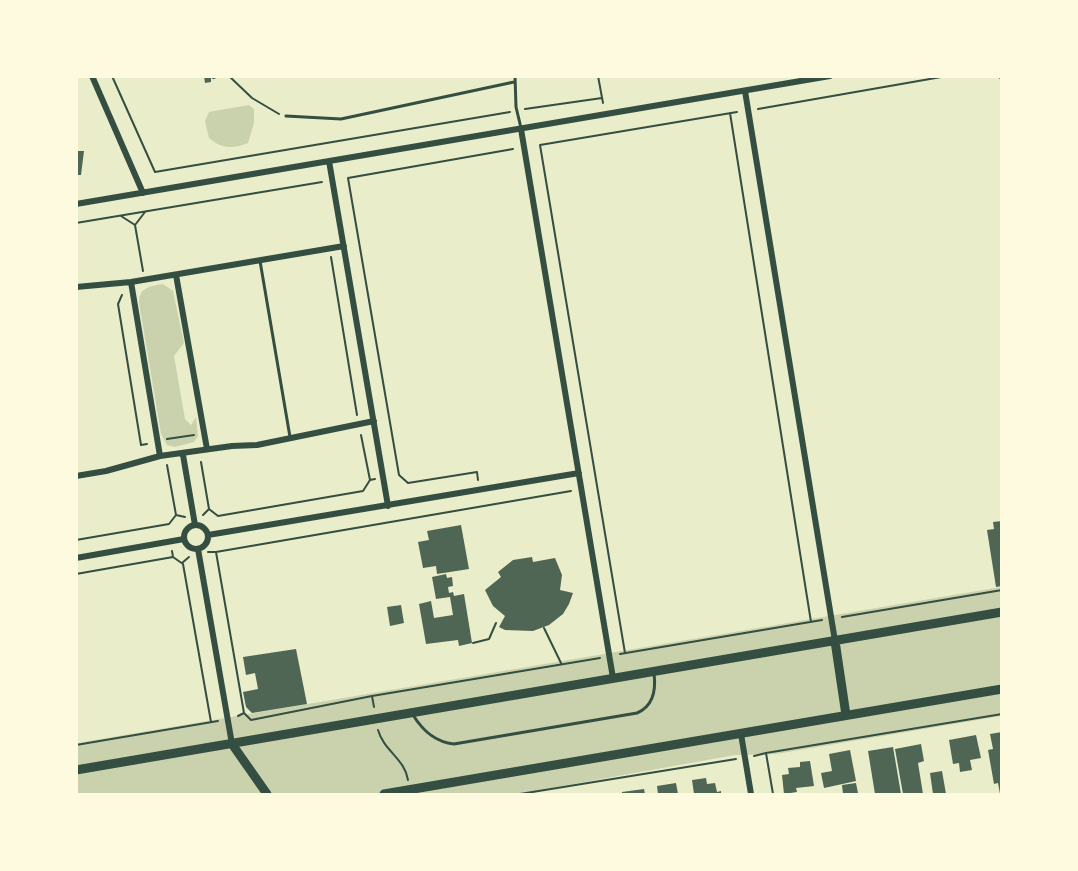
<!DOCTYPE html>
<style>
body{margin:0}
#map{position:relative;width:1078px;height:871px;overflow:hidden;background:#e9edc9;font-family:"Noto Sans",sans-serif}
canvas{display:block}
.frame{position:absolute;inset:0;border:78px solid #fefae0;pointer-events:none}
</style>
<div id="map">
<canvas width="1078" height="871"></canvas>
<div class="frame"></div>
</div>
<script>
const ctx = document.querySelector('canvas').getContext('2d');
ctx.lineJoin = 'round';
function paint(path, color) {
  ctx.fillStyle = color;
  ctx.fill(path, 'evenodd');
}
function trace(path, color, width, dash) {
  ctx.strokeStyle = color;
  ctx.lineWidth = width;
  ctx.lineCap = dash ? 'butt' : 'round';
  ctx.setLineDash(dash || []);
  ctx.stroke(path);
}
paint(new Path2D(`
 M249,105L254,109V123L248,143C233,149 222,149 209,138L205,121L209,112Z
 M163,284L173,291L184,343L174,356L185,419L191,425L196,417L198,436L194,442L175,447L167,445L161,434L139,303C139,288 149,286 163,284Z
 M1001,587V716L776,754L735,755L518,794H77V743Z`), '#cad2ad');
paint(new Path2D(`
 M204,76H211V82L205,83Z
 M76,151H84L81,175H76Z
 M1002,521V586L996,587L987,530L994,529L993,522Z
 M461,525L469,569L437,574L436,566L423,568L418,542L429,540L427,531Z
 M532,557L533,562L555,558L562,575L560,590L573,593L569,604L563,614L549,625L533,631L505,630L499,627L505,616L493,606L485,590L501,577L498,572L513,560Z
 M446,574L447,578L452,577L453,586L448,587L449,593L453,592L454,596L464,594L472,643L459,646L458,640L426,644L419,604L431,601L434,618L453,615L450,597L436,599L432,577Z
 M401,605L404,623L390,626L387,607Z
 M296,649L307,704L252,713L246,707L243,692L258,689L255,673L246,675L243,657Z
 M1002,732V794H1000L998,783L994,784L988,750L993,749L990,734Z
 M976,735L981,758L970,760L972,770L960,772L959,763L953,764L949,740Z
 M921,744L924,761L918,763L923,794H903L895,749Z
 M893,747L901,794H875L868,751Z
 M850,750L856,781L824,788L821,773L832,771L829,754Z
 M810,761L814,786L796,788L797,792L784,794L782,775L789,774L788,768L800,767V762Z
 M942,771L946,794H933L930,773Z
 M706,778L707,784L715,783L717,792L721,791V794H694L692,780Z
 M676,783L678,794H658L657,786Z
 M856,783L858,793L843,794L842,785Z
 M644,789L645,794H622V792Z`), '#4f6655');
trace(new Path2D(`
 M112,76L155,172L510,112
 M229,76L252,98L279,114
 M598,76L603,103
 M213,78L220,76
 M525,109L602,98
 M758,109L947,76
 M730,113L811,622
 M121,216L135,225L143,271
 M76,223L322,182
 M135,225L145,212
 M331,257L357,415
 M122,295L118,304L141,445L147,444
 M361,435L370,480L375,479
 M167,439L194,435
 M201,462L209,509
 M478,480L477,472L408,483L399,475L348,178L513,149
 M176,515L185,517
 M203,515L209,509L218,516L363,491L370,480
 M76,540L169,524L176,515L167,465
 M208,552H216L244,713
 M216,552L571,491
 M173,557L183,564L211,722
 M182,563L189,557
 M76,574L173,557L172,551
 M842,617L1002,590
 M544,628L561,663
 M473,643L489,639L496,623
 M625,653L540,145L737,112
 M620,654L822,620
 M372,696L600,658
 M238,716L244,713L251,720L372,696L374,707
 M378,730C384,751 405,759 408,780
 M76,745L218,721
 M766,753L1002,714
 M754,756L766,753L773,794
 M520,794L736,759`), '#344e41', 2);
trace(new Path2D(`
 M515,76L516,107L521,128
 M286,116L341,119L514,82
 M260,261L290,437
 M413,715C423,731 435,742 454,744L637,713C654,706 656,689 654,673`), '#344e41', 3);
trace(new Path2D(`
 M92,76L143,193
 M1001,76L1002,77
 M745,91L835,641
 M521,129L613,678
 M329,161L388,506
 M76,204L830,76
 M176,275L207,449
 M131,282L160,456
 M76,287L131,282L344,246
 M183,455L195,525
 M76,476L106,471L160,456L232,446L257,445L374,421
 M184 537a12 12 0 1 1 24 0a12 12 0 1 1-24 0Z
 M208,535L579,473
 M198,549L232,744
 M76,558L184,539
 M741,734L751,794`), '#344e41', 6);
trace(new Path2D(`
 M835,641L846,715
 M232,744L267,794
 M76,770L1002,612
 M384,794L1002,689`), '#344e41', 9);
</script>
